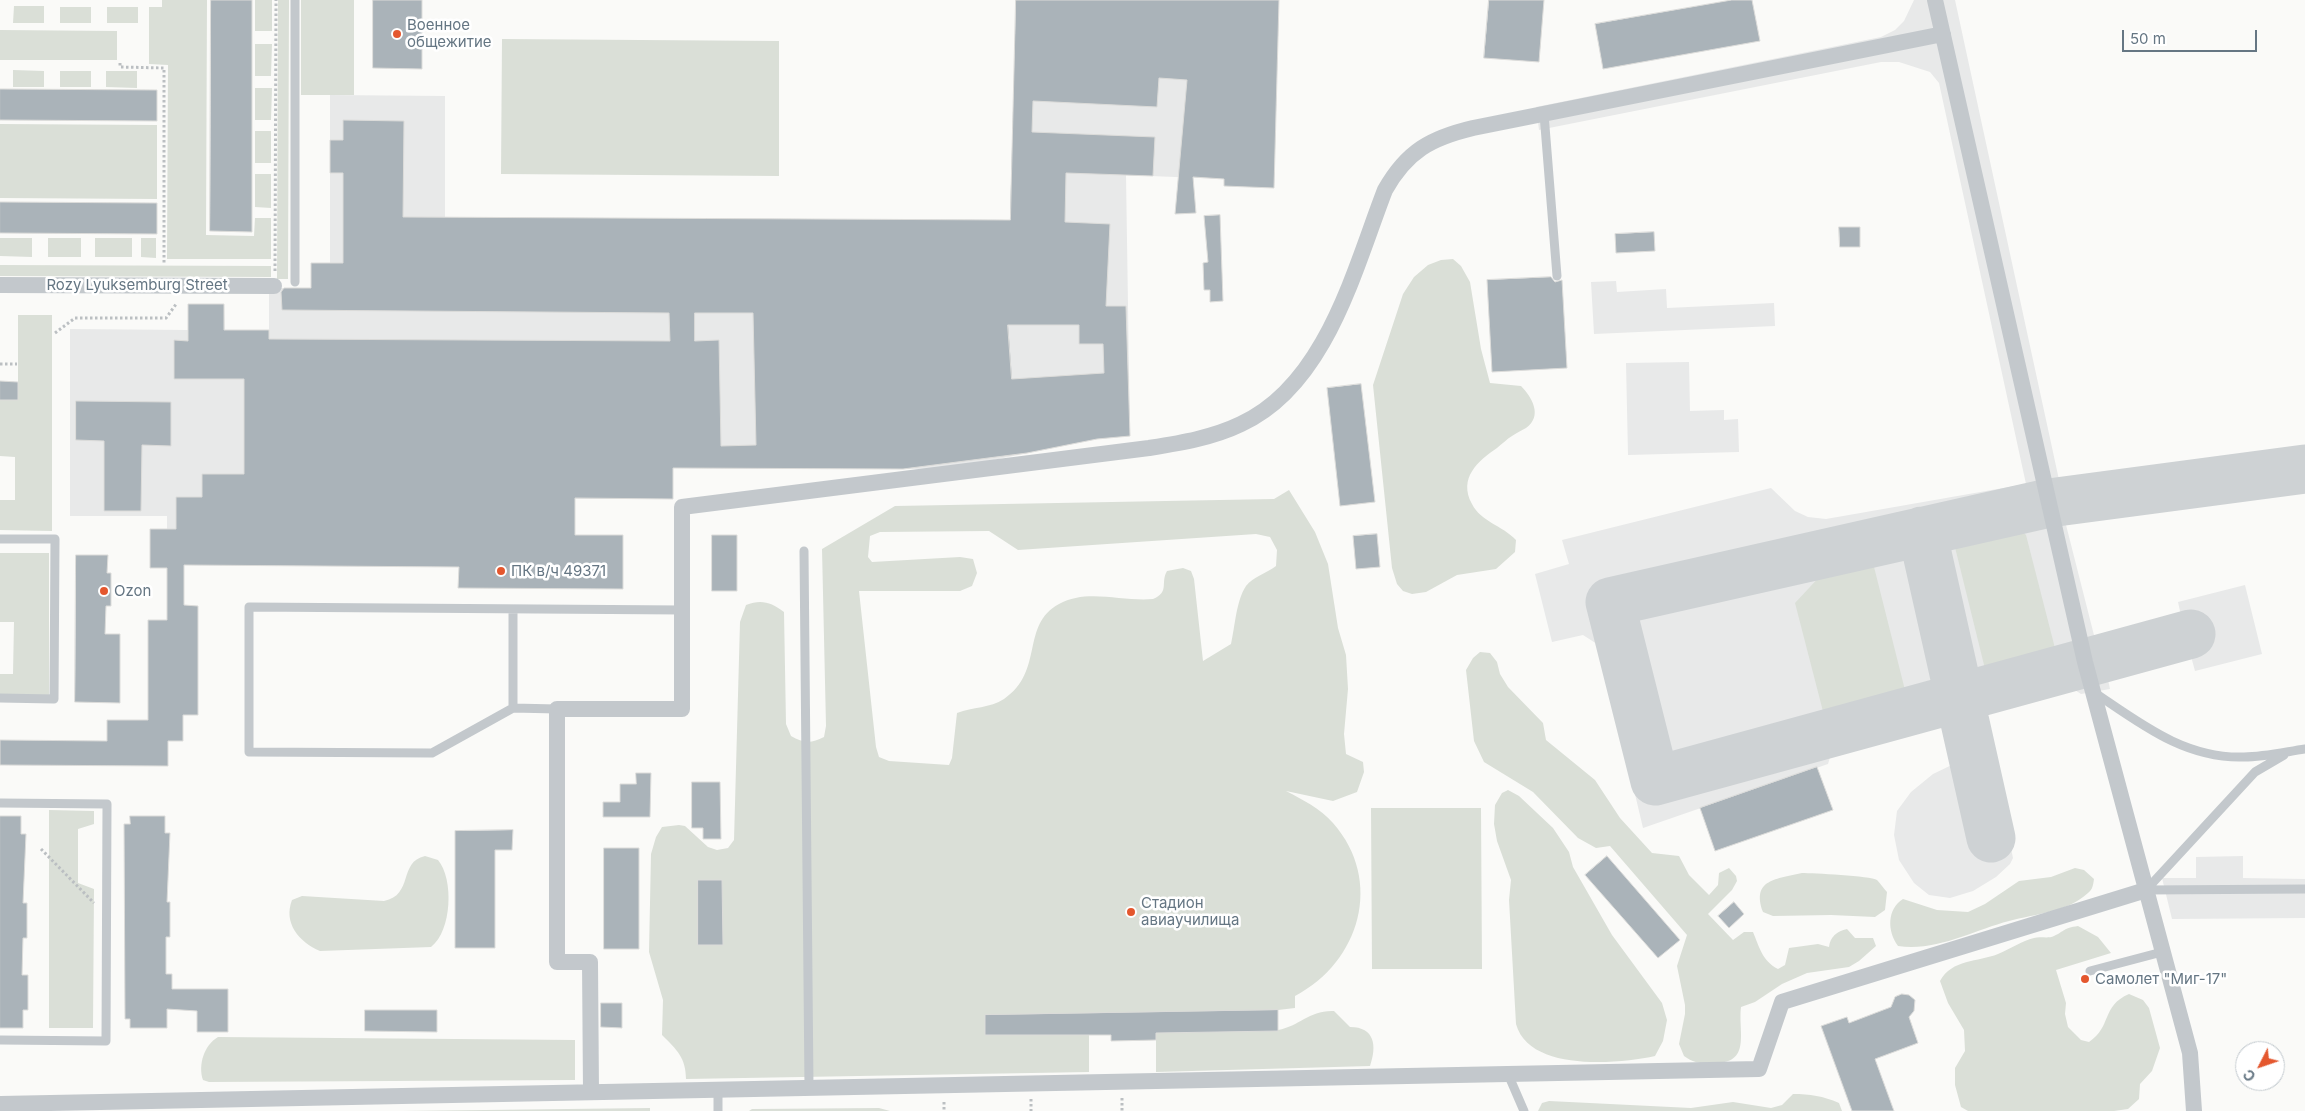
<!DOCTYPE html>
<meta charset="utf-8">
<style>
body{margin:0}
#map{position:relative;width:2305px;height:1111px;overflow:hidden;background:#fafaf8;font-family:Inter,sans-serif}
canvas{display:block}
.north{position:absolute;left:2235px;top:1041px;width:50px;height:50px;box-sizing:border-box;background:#fff;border:1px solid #c1c8cd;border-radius:50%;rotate:229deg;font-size:14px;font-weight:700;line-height:20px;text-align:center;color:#657683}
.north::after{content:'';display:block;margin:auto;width:18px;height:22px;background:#e4572e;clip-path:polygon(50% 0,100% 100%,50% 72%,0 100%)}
.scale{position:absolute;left:2122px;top:30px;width:135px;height:22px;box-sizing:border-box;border:2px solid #657683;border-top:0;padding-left:6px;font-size:15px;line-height:18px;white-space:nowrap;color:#657683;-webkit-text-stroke:4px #fff;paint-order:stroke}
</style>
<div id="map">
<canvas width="2305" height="1111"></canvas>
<div class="north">С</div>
<div class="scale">50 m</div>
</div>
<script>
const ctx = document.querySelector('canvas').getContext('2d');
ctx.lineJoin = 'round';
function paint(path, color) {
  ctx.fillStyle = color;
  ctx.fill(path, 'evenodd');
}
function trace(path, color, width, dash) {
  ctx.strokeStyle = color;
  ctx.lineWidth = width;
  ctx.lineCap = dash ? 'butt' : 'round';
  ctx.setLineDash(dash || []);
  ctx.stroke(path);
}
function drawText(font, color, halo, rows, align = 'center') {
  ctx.font = font + ' Inter,sans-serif';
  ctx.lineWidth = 5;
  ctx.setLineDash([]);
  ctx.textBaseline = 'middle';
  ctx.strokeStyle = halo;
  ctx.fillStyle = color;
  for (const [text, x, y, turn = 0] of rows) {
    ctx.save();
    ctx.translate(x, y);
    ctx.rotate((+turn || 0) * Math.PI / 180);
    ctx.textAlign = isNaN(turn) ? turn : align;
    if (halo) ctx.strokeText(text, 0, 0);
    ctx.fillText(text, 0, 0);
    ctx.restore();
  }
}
paint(new Path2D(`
 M1016,0H1279L1274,188L1224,186V179L1126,175L1130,436L1097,439L949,469L673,468V499H575L167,532V516H70V329L188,330V304H224L225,330H269V288H403L330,280V95L445,96V217L1010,220Z
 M1914,0H1955L2061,489L2305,454V484L2064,517L2097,647L2183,625L2178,602L2245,585L2262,654L2195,671L2189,649L2106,670L2110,689L2081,694L2064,683L1981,705L2013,858L2010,864L1996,877L1973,891L1950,898L1929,895L1914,883L1899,860L1894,835L1897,811L1911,792L1933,774L1958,762L1947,714L1834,744L1828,764L1643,828L1600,646L1583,635L1552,642L1535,574L1569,564L1562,540L1771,488L1795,511L1808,517L1826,519L2026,484L1939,83L1930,72L1899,62H1881L1539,130L1536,107L1881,37L1895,30L1904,21Z
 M1616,281L1617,292L1666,289L1667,308L1774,303L1775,326L1594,334L1591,282Z
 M1689,362L1690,411L1724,410V420L1738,419L1739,452L1628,455L1626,363Z
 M2243,856V878L2305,879V918L2172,919L2162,878H2196V857Z`), '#e8e9e9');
paint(new Path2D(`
 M162,0H207L206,235L254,236L255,218H271V259H167L168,65L149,64V7H162Z
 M255,0H272V31H255Z
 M278,0H289L288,279H277Z
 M301,0H354V95H301Z
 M14,6H44V23H13Z
 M60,7H91V23H60Z
 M107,7H138V23H107Z
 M0,30L117,31V60H0Z
 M502,39L779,41V176L501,174Z
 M255,44H272L271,76H255Z
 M13,70L44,71V87H13Z
 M60,71H91V87H60Z
 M106,71H137V88L106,87Z
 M255,88H272L271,120H255Z
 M0,124L157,125V199L0,198Z
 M255,131H271V163H255Z
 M255,174H271V208L255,207Z
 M0,238H32V257L0,256Z
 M48,238H81V257H48Z
 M95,238H132V257H95Z
 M141,238H156V258L141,257Z
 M1453,259L1461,266L1470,282L1481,349L1490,383L1521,386C1532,397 1543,416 1526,428C1521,431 1516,433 1512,436C1507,439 1502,444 1497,448C1478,461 1458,478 1472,504C1481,522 1502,525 1516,540L1515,552L1496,569L1457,575L1426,592L1412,594L1403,591L1397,584L1392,568L1373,385L1403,294L1414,277L1428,265L1441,260Z
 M0,265L271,266V277L0,276Z
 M18,315H52V531L0,530V500H15V457L0,456V400H18Z
 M1289,490L1315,532L1328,564L1338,628L1346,655L1348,689L1344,734L1346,754L1363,762L1364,772L1357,792L1333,801L1286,791C1303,800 1320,808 1333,823C1384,881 1360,962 1295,996V1008L1278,1010V1030C1300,1026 1309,1010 1334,1011L1350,1027C1375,1027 1377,1046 1370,1066L1156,1072V1040L1111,1041V1035H1089V1072L686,1079C686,1058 677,1050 662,1035L663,1000L649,952L651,854L656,837L662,827L679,825L685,826L708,847L717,850L728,848L734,840L740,622L746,605C761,599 771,602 784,612L786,724L791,736C803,743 811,744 824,737L826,726L822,549L895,506L1274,499ZM989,531L1018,550L1256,534L1270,537L1277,550L1276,566C1267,573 1253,577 1246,586C1236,601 1235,627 1231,644L1203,661L1194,579L1191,571L1183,568L1167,571C1160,583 1170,592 1153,599C1123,602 1087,588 1059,604C1020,625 1045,671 1004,699C990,708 973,707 957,713L952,758L949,765L889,761L879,757L876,747L859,591H960L972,586L977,573L973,559L960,557L872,562L868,557L870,536L880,532Z
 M2008,519L2026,535L2057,656L1987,677L1951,531Z
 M1870,551L1908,702L1826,723L1795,603L1837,558Z
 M0,553H49V695H0V674H13L14,622H0Z
 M1480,652L1490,653L1497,662L1500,674L1508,687L1543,723L1546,740L1595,780L1620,818L1652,853L1679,856L1689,875L1709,895L1718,885L1719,873L1729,868L1736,876L1737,881L1732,890L1708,914L1733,940L1744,932H1753C1759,946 1762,961 1778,969L1785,965L1789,948L1818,944L1829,947C1830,937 1837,931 1847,929L1855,938H1873L1876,946L1859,961L1849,967L1807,973L1782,984L1755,1002L1741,1007C1738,1031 1751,1061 1718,1063C1704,1064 1695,1064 1684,1056L1679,1044L1685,1014V1005L1677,966L1687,935L1610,846L1596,848L1578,838L1533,792L1484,762L1474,741L1466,670L1473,658Z
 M1508,790L1519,796L1553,828L1569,852L1573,867L1612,935L1662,1003L1667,1020L1663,1041L1655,1056C1618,1064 1529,1072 1516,1024L1509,900L1511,880L1497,841L1494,824L1495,805L1502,793Z
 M1371,808H1481L1482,969H1372Z
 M49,810L94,811V824L78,829V883L94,889L93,1028H49Z
 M425,856L438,860C454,879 452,931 431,947L320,951C299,942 283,923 292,900L302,896L384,901C414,895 398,862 425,856Z
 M2075,868L2084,870L2094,879C2093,885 2093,889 2088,893C2068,912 2035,914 2009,921C1974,930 1936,952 1898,946C1887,931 1887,909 1903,899L1937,910L1968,912L1985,904L2019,881L2051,877Z
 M1802,873C1812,873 1871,876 1877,880C1880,883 1884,889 1887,892L1885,910L1875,917L1831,915L1773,916L1763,912C1751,879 1777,879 1802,873Z
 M2078,926L2098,937L2111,953L2056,970L2066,1003L2065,1014L2068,1027L2081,1040L2089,1042C2112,1027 2101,1006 2129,994L2143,1000L2149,1008L2160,1048L2152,1071L2140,1084L2139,1099L2128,1109L2114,1111H1968L1961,1107L1955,1085V1068L1965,1051L1964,1030L1948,1003L1940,981C1952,959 1978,962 1998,954C2010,949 2022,941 2034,938C2040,936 2048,939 2054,936C2065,931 2063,928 2078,926Z
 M218,1037L575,1040V1080L209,1082L203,1080C198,1065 204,1045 218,1037Z
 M1793,1094C1810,1094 1823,1096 1839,1103L1842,1111H1538L1542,1103L1549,1101L1691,1108L1733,1102L1771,1108L1782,1105Z
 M650,1108V1111H402Z
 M879,1108L890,1111H749L752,1109Z`), '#dadfd7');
trace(new Path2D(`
 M1922,531L1991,838
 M2191,634L1655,781L1610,602L2049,503L2305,469`), '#ced2d4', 49);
const building = new Path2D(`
 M211,0H252V232L210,231Z
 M373,0H422V69L373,68Z
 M1016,0H1279L1274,188L1224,186V179L1193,177L1196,213L1175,214L1187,80L1159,78L1157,107L1033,101L1032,132L1155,137L1153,176L1066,173L1065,222L1110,224L1106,306H1126L1130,436L1097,439L1027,453L903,469L673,468V499L575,498V535H623V589L458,588L459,567L184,565V605L198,606V715H183V741H168V766L0,765V740L107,741V720H148V620H167V568H150V529H176V497H202V474H244V379H174V340L188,341V304H224V330H269V339L670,341L669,313L282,310L281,292L284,288H311V263H343V173H330V140H343V120L404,121L403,217L1010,220ZM695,313H753L756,445L721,446L719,340L695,341ZM1008,325H1079V344H1103L1104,373L1012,379Z
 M1489,0H1544L1539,62L1484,58Z
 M1732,0H1752L1760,41L1603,69L1595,24Z
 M0,89L157,90V121L0,120Z
 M0,202L157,203V234L0,233Z
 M1220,215L1223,301L1210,302V290H1204L1203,263L1208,262L1204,216Z
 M1839,227H1860V247H1840Z
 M1654,232L1655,251L1616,253L1615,234Z
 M1551,277L1555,282L1562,280L1567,368L1492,372L1487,280Z
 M0,381L18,382V400H0Z
 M1361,384L1375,502L1340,506L1327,388Z
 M76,401L171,402V446L142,445L141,511H104V441L76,440Z
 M1377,534L1380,567L1356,569L1353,536Z
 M712,535H737V591H712Z
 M76,555H108L107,573H111V606H106L105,634H120V703L75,702Z
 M1817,767L1833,810L1715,851L1700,808Z
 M636,773H651L650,817H603V802H620V784H636Z
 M692,782H720L721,839H703V828H692Z
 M0,816H21V834H26L23,903H27V938H23L22,975H28V1010H23V1028H0Z
 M130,816H165V833H170L167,902H170V937H166V974H172V989H228V1032H197V1011L167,1009V1028H130V1019H125L124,824H130Z
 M513,830L512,850H495V948H455V831Z
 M604,848H639V949H604Z
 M1607,856L1680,940L1658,958L1585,875Z
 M698,880H722L723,945H698Z
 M1734,902L1744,914L1729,928L1718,916Z
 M1902,994L1909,995L1915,1000L1914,1011L1909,1017L1918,1043L1875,1059L1894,1111H1852L1821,1026L1847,1017L1849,1023L1891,1007L1895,997Z
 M601,1003H622V1028L601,1027Z
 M365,1010H437V1032L365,1031Z
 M1278,1010V1031L1156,1033V1040L1111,1041V1035H985V1015Z`);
paint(building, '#aab3b9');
trace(building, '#dcdcda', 1);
trace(new Path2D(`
 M120,63V67L164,68V263
 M275,271L276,0
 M55,333L75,318H166L177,303
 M0,364H17
 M41,849L94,903
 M1122,1098V1111
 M1031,1099V1111
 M944,1102V1111`), '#bbbfc2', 3, [2.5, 2.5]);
trace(new Path2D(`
 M1544,114L1557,276
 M295,282V0
 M0,539H55L54,699L0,698
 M804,551L809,1087
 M2095,693C2141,724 2185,759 2244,757C2264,757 2285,752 2305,749
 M513,708V609
 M557,709L513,708L432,753L249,752V607L682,610
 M0,803L107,804L106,1041L0,1040
 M2146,890L2255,772L2284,755
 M2146,890L2305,889
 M2090,971L2162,952
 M1508,1074L1524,1111
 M718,1111V1089`), '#c3c8cc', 9);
trace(new Path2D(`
 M1935,0L2085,662L2190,1053L2194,1111
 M0,285L274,286
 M591,1092L590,962H557V709H682V507L1149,448C1180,443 1212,438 1241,424C1326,385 1354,270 1385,190C1407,151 1431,138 1473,128L1943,34
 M0,1104L1759,1069L1782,1002L2146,890`), '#c3c8cc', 16);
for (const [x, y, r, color] of [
 [397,34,5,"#e4572e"],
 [501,571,5,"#e4572e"],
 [104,591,5,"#e4572e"],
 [1131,912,5,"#e4572e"],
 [2085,979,5,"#e4572e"]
]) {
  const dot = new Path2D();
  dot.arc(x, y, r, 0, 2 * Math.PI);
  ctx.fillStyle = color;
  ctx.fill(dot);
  trace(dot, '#fff', 2);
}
drawText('15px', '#657683', '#fff', [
 ["Военное",407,25],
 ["общежитие",407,42],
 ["ПК в/ч 49371",511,571],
 ["Ozon",114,591],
 ["Стадион",1141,903],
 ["авиаучилища",1141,920],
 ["Самолет \"Миг-17\"",2095,979]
], 'left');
drawText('15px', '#657683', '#fff', [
 ["Rozy Lyuksemburg Street",137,285]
]);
</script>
